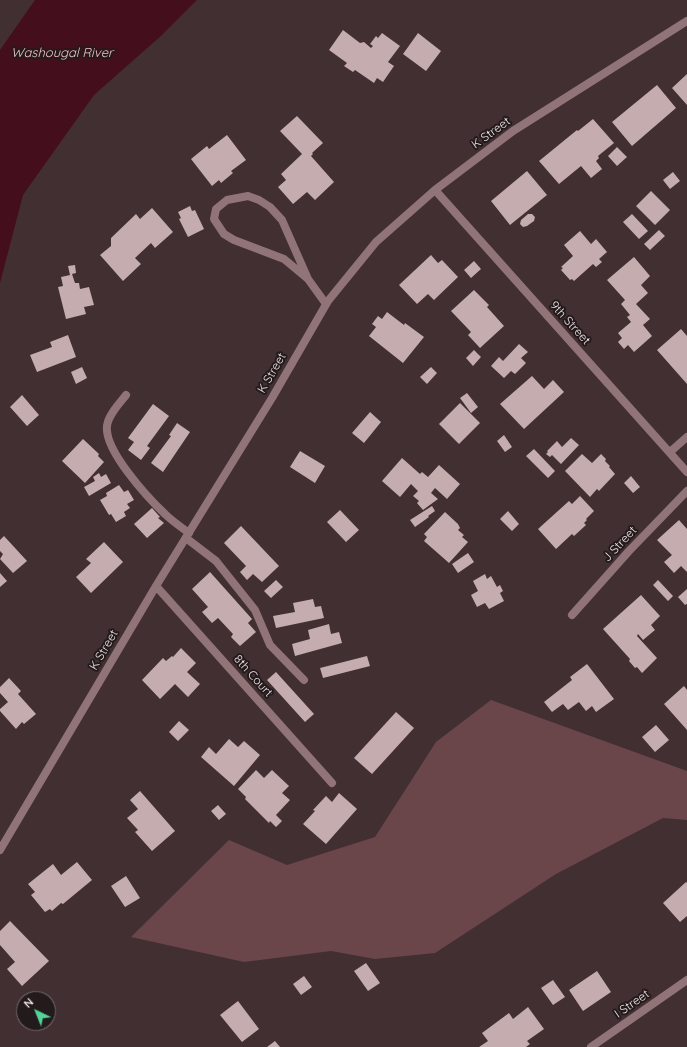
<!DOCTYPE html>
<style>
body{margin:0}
#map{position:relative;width:687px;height:1047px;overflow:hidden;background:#422f32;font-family:Quicksand,sans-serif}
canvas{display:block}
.north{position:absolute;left:16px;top:991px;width:40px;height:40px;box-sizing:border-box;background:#231a1b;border:1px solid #756b6c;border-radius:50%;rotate:317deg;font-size:11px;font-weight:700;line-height:16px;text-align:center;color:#f1e4e6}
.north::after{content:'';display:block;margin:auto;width:14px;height:18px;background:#52d397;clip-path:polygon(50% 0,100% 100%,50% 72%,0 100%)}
</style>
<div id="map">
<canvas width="687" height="1047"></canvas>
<div class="north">N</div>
</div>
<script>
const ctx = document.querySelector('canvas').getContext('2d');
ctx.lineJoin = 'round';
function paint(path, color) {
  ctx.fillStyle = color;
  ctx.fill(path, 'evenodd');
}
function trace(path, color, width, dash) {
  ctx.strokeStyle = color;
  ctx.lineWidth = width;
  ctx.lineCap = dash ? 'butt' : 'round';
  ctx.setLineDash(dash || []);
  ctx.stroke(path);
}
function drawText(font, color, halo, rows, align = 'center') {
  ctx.font = font + ' Quicksand,sans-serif';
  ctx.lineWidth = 4;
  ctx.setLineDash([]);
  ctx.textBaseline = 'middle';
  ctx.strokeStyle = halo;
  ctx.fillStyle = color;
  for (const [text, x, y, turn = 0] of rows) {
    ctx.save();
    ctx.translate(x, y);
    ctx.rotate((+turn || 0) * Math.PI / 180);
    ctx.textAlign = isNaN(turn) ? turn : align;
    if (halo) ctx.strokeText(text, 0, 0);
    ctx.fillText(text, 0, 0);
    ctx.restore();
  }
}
paint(new Path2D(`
 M491,700L687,771V820L663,818L556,874L435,953L375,959L331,951L244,962L131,937L229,840L287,865L375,837L436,742Z`), '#6a464b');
paint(new Path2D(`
 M35,0H197L162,35L94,95L23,195L0,283V50Z`), '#440e1c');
paint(new Path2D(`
 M343,30L360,43L364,42L371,48L373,46L370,44L376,36L378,38L382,33L400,46L388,62L394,66L383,82L377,78L374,83L355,70L353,72L344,66L347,63L329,50Z
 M418,33L441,51L426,71L403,54Z
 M687,74V105L672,88Z
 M657,85L676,108L632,146L612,122Z
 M297,116L323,143L312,153L313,154L311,156L334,182L315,200L307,192L293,204L278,187L286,180L281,174L302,154L280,131Z
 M593,119L614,143L598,156L599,158L596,161L602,169L591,178L581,166L559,184L539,161L577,130L578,131Z
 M227,135L246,160L231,171L233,173L221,183L219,180L212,186L191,159L207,146L209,149Z
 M617,147L627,157L617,166L608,156Z
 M527,171L547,195L510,225L491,201Z
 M673,172L680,181L670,189L663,180Z
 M651,191L670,210L655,225L636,206Z
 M190,206L192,211L195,210L204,229L188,237L179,219L181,218L178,212Z
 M152,208L173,232L155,248L151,243L135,258L141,264L123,281L100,255L111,246V238L136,214L140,219Z
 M528,214H532L535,217L534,221L527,226L523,227L520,224L521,220Z
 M632,214L648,231L639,239L623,222Z
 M659,230L665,236L650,250L644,244Z
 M580,231L591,244L596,239L607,252L599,259L602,262L596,267L593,264L574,281L572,279L570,280L561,270L563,268L561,267L573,256L564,245Z
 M431,255L438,263L442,260L458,277L434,300L428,294L417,304L399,285Z
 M634,257L650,276L641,285L648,293L636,304L650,319L643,325L652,336L634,352L628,345L624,349L618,342L622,338L618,333L631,322L627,317L630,315L621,304L625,300L607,280Z
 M474,261L481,269L471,278L464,270Z
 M75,265L76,273L72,274L75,283H79L80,289L89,287L94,305L84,307L86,314L66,319L58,287L63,286L61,277L70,275L68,266Z
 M474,290L489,305L487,307L504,326L480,348L468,335L471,332L451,311Z
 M387,312L404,325L405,323L424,337L403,363L369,336L376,327L372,324L378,316L382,319Z
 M681,329L687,336V384L657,350Z
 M68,335L76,357L37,372L30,355L52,347L50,342Z
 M519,344L528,352L521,358L526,363L515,374L511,371L504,378L491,366L499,357L503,361Z
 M474,350L481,357L473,366L466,358Z
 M82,367L87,378L76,384L71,372Z
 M431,367L437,373L427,384L420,377Z
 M532,376L544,389L553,380L564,392L524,429L500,404Z
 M467,393L478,407L471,413L460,398Z
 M22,395L39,415L27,426L10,407Z
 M460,403L480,423L459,444L439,424Z
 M153,404L169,416L147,446L150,448L141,460L128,450L134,442L128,438Z
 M370,412L381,422L364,443L352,433Z
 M177,423L190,432L163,472L151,463L171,436L169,435Z
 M504,435L512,447L505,452L497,441Z
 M571,438L579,445L561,464L552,455L550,457L546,454L548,452L547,451L557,441L562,447Z
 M83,439L99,454L98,456L104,462L85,483L62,461Z
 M534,449L555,471L548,478L526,456Z
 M300,451L325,466L315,483L290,467Z
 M582,454L592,463L601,454L606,459L605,461L610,466L609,467L615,474L599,491L597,489L590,497L565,471Z
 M402,458L420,474L422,472L428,477L439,465L460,484L447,499L435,488L431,493L438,499L423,510L417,503L419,501L413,496L418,491L411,484L400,497L382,481Z
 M99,473L101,477L106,474L111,483L89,496L84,487L95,481L93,477Z
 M631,476L640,487L633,493L624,483Z
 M119,485L124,492L128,490L134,500L127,504L130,508L124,512L126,516L116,522L111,514L109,515L100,500L107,496L106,493Z
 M580,496L594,511L586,519L587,520L584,523L586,525L574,536L572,534L556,549L538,529L569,501L572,504Z
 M432,506L435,511L428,516L429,517L415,527L410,520Z
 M152,508L160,517L158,518L164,523L147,538L134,524Z
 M340,510L359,530L346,542L327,522Z
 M508,511L519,524L512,531L500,519Z
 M445,512L458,524L460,528L458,530L464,535L462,537L468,542L449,563L424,541L427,537L424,534Z
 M679,520L687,529V572L681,566L674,573L664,562L672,555L657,540Z
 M241,526L279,566L262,582L253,574L247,580L240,572L246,566L224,543Z
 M4,536L27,561L13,573L0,559L3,554L0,551V540Z
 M104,542L123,562L91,593L76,577L91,563L86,559Z
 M468,553L474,562L458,573L452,564Z
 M210,572L252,619L248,623L256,632L240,646L231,637L233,634L218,618L212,623L202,612L208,607L192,589Z
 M0,573L7,581L0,587Z
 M485,574L487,579L491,576L497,587L500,585L503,591L500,593L504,601L489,609L485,603L477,607L471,595L478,591L473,581Z
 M276,580L283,587L271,598L264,591Z
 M658,580L673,596L668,601L653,585Z
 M687,589V604L685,605L678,597Z
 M641,595L660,616L651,625L655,630L643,640L638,634L637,636L657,658L642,673L637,667L635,668L629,661L630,659L603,629Z
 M313,599L315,607L321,606L324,618L276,628L273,616L295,612L293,603Z
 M329,624L331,634L339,632L342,643L295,656L292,644L310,639L308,630Z
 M181,648L196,663L187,672L200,684L188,697L175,684L160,699L142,680L163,658L166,661L172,656L173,657Z
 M367,656L370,666L323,678L320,668Z
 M587,664L614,699L596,712L592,706L586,711L579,702L568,710L563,704L552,712L544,702L572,680L570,677Z
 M276,672L314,714L305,722L267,680Z
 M9,678L21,691L18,694L36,714L24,724L22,722L16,729L0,711V709L8,702L0,693V687Z
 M684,686L687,690V730L664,704Z
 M396,712L414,728L372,774L354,758Z
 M179,721L189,730L178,741L169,732Z
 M656,725L669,740L655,752L642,737Z
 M229,739L238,747L244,741L260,755L234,786L201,757L209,747L216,754Z
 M256,770L264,778L272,770L289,786L282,793L290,800L276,815L282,821L276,827L270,821L269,823L245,799L246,797L238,789Z
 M140,791L175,831L152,851L135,832L138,830L127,818L138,809L130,800Z
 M339,793L357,809L326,844L303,824L315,811L313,810L326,796L332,802Z
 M218,805L226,814L219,820L211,811Z
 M77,862L92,880L63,904L61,903L52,911L50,909L45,912L31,895L35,892L28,884L53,864L61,875Z
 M126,876L140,898L125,907L111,886Z
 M686,882L687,883V916L680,922L663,903Z
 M10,921L49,961L22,986L7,969L15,962L0,945V931Z
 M366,963L380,983L368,991L354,971Z
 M597,971L611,992L583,1011L569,990Z
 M304,976L312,987L301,995L293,984Z
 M553,980L565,997L553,1005L541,988Z
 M238,1001L259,1029L242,1042L220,1015Z
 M528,1007L544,1029L527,1041L530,1044L526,1047H479L488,1041L482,1033L509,1013L513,1019Z
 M275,1041L280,1047H267Z`), '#c4acaf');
trace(new Path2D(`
 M308,279L284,259L234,240L224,234L214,219L216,209L227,200L248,196L259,200L270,207L282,220L308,279L326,304
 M126,395C120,403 108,415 107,426C104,450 147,497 165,514C172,521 181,527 189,533
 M670,452L687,437
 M186,538L216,561L255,610L270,645L304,680`), '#917477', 8);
trace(new Path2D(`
 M435,190L687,472
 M156,586L332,783
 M572,615L629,551L687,491
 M0,850L156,586L272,398L328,301L376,242L435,190L513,131L687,21
 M591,1047L687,980`), '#917477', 8);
drawText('12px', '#f1e4e6', '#231a1b', [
 ["K Street",491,133,-36],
 ["9th Street",570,323,48],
 ["K Street",272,373,-60],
 ["J Street",620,544,-47],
 ["K Street",104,650,-60],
 ["8th Court",253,676,48],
 ["I Street",632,1004,-35]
]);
drawText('italic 13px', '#f8bec6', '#231a1b', [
 ["Washougal River",62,53]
]);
</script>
